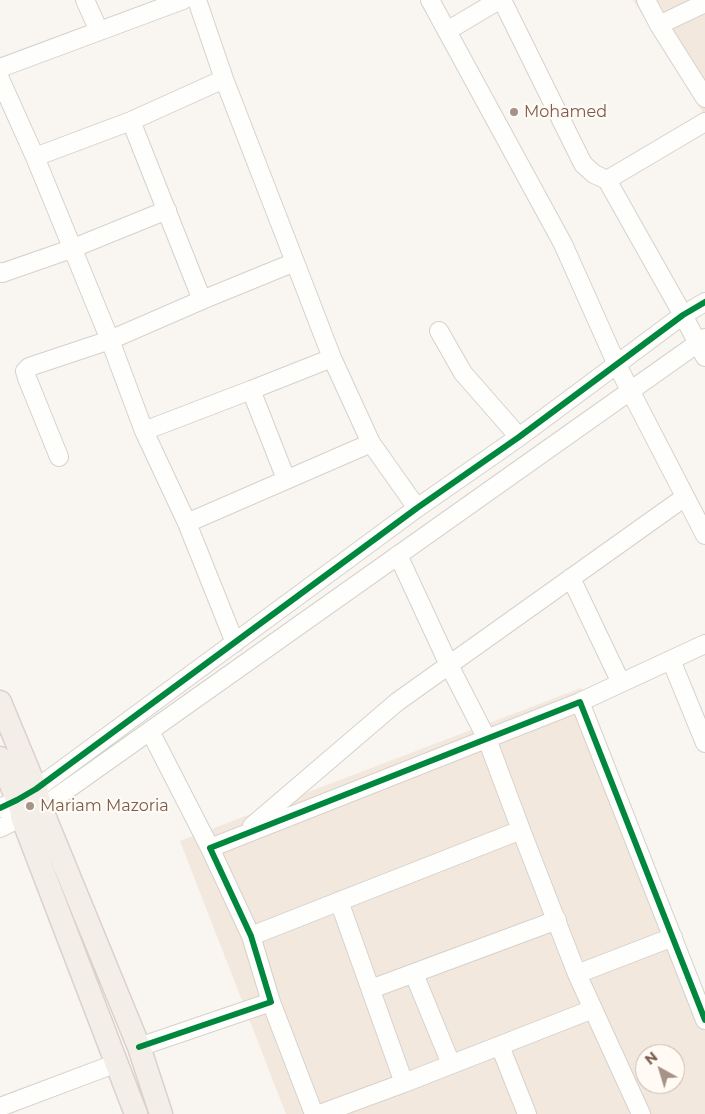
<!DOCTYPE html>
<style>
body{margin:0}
#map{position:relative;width:705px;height:1114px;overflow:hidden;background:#f9f5f0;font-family:Montserrat,sans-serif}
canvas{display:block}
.north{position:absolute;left:635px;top:1044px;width:50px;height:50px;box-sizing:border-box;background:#fffaf3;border:1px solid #cabbb1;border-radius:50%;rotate:321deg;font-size:14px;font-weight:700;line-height:20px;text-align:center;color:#7a5c4d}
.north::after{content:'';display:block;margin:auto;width:18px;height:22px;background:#a69286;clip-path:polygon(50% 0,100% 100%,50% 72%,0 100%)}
</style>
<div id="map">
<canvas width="705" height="1114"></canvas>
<div class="north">N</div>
</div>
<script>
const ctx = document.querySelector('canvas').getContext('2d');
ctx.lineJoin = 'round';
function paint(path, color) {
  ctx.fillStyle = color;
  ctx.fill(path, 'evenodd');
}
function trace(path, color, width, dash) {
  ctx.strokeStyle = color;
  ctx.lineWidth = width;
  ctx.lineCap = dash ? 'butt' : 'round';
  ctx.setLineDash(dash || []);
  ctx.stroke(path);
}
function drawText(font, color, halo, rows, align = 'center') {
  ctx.font = font + ' Montserrat,sans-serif';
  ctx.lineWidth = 4.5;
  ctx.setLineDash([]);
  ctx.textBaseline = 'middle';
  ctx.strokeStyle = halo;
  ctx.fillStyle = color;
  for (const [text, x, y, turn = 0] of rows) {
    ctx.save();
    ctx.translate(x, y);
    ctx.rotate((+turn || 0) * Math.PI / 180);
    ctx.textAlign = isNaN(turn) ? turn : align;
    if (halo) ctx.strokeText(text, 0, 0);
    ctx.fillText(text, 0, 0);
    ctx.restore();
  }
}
paint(new Path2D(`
 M633,0H705V116Z
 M581,688L705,1002V1114H286L180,841ZM645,1054H675V1084H645Z`), '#f2e8de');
const minor = new Path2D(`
 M85,0L99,31
 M197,0L224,79L295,262L202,300L110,340L144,431L187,523L235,643
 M430,0L563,244L617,365L705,535
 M502,0L583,164L594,174L607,180L683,315L705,357
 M646,0L659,25L705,98
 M659,25L705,3
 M447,31L499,0
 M0,68L183,0
 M0,79L35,157L110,340L29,367L25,371L27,378L59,457
 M35,157L131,121
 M607,180L705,122
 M295,262L332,358L371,443L417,508
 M0,272L2,273L71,249L167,210
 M202,300L131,121L224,79
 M439,331L463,373L519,437
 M144,431L251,390
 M286,479L251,390L332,358
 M187,523L371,443
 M398,555L449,665L487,739L521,830
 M571,578L621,683
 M671,660L705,743
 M580,702L705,644
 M150,731L210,848
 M0,808L17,800L36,789L417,508L519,437L683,315L705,302
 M252,826L397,702L685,497
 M0,828L41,808L705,338
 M251,936L521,830L577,974L641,1114
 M414,974L451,1064
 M577,974L673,937
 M371,989L557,920
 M271,1002L314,1114
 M500,1046L527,1114
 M139,1047L271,1002L251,936L210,848L580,702L705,1020
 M404,1083L593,1009
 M0,1107L117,1063
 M320,1114L404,1083L339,901`);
const major = new Path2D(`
 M0,702L36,789L41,808L139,1047L161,1114
 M0,758L22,811V817L136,1114`);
trace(minor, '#d7d1cb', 20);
trace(major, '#dad1cc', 25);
trace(minor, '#fefefd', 18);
trace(major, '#f3eee8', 22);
trace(new Path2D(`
 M0,808L17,800L36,789L417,508L519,437L683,315L705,302
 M139,1047L271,1002L251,936L210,848L580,702L705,1020`), '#00873e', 6);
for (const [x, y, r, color] of [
 [514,112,5,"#a69286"],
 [30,806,5,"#a69286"]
]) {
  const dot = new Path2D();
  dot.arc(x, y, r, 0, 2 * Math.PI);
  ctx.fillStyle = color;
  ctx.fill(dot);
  trace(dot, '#fffaf3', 2);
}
drawText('16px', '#7a5c4d', '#fffaf3', [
 ["Mohamed",524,112],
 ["Mariam Mazoria",40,806]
], 'left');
</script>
